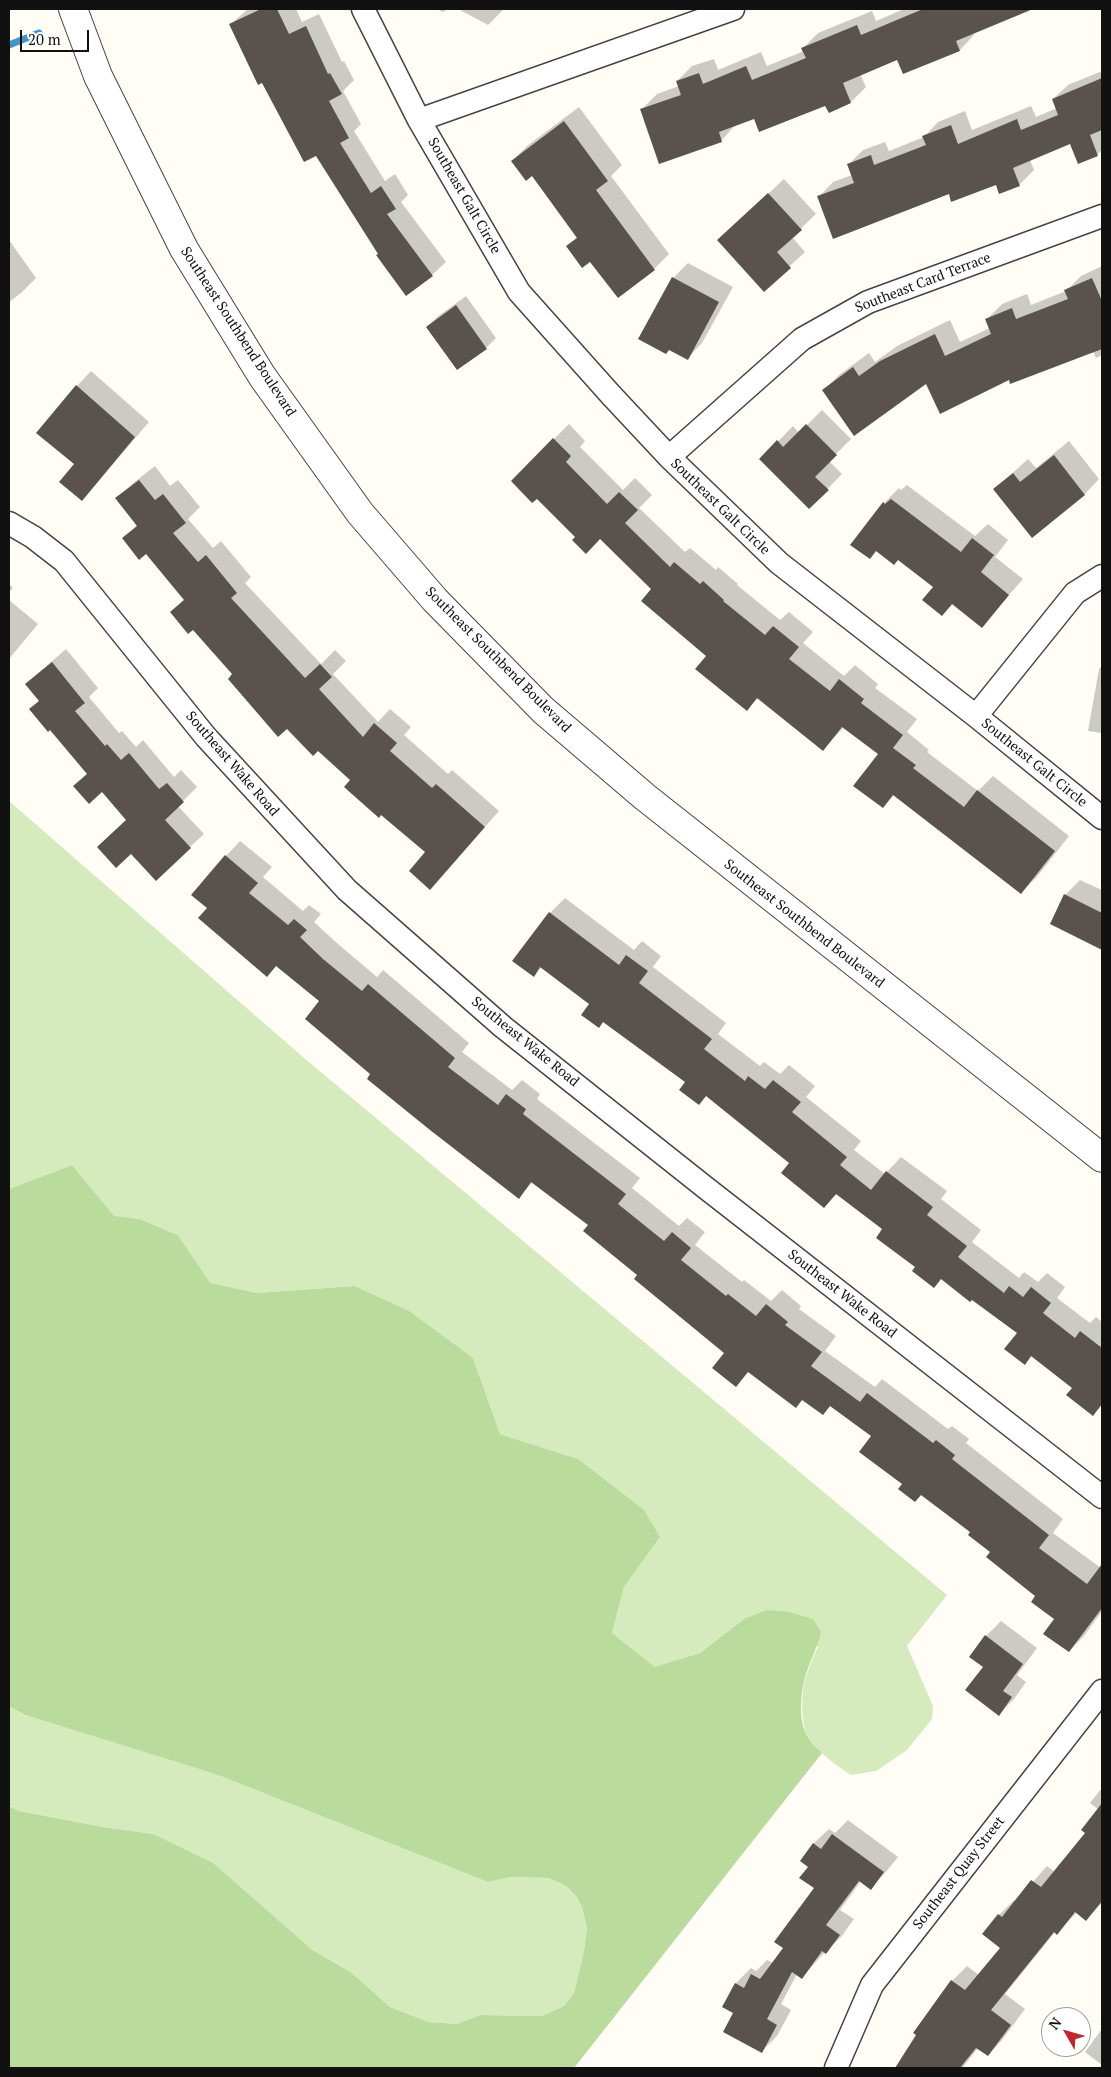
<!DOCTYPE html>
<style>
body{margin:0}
#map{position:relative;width:1111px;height:2077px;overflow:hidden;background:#fffdf5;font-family:"PT Serif",serif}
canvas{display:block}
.frame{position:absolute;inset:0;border:10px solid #111;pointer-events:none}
.north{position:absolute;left:1041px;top:2007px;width:50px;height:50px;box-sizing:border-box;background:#fff;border:1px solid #a0a0a0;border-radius:50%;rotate:308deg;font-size:14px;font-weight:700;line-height:20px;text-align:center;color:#111}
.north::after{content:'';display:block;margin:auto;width:18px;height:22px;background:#c4262e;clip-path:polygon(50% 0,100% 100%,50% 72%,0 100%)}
.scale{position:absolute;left:20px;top:30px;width:69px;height:22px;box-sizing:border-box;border:2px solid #111;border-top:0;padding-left:6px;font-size:15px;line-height:18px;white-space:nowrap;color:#111;-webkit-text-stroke:4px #fff;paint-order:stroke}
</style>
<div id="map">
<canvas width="1111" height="2077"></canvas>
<div class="frame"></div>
<div class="north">N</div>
<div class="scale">20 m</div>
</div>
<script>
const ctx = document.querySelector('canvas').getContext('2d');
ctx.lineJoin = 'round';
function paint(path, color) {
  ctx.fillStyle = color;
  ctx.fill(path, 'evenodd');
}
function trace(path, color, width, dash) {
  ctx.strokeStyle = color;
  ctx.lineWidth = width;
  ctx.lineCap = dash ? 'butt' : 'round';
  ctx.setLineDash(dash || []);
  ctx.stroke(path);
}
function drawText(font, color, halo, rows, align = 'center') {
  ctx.font = font + ' "PT Serif",serif';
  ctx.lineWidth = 5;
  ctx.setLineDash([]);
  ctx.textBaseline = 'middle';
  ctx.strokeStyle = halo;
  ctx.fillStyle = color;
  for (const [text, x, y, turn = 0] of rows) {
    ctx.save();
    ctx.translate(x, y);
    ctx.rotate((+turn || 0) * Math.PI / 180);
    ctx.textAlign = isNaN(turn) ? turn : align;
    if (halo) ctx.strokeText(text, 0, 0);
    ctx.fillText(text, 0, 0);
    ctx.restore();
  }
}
paint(new Path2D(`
 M9,801L304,1058L947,1595L907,1646L933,1706L932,1719L907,1750L876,1771L851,1775C836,1765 821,1755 810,1740C805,1734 804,1726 803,1718C800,1689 806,1673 818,1647L744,1619L700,1653L656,1668L612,1633L624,1587L660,1537L578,1459L500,1434L473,1358L354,1286L257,1293L209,1283L178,1235L140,1219L114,1217L72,1165L9,1189Z
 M9,1706L25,1715L218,1775L488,1882L511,1877L549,1878L566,1886L576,1896L582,1907L587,1928L584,1951L574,1993L564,2006L542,2016L480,2015L457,2024L429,2022L390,2007L352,1973L311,1949L153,1834L103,1827L19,1811L9,1806Z`), '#d5ebbd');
paint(new Path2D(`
 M72,1165L114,1216L140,1219L178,1235L210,1283L257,1293L354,1286L409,1311L473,1358L500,1434L578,1459L644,1510L660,1537L624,1587L612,1633L655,1667L700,1653L744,1619L767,1610L789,1612L813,1619L821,1632C818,1645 813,1655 808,1668C801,1689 796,1719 809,1739C812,1744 818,1749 822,1753L574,2068H9V1806L19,1811L103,1827L153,1834L213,1863L311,1949L352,1973L390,2007L429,2022L457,2024L480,2015L542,2016L564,2006L574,1993L584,1951L587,1928L582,1907L576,1896L566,1886L549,1878L511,1877L488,1882L218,1775L25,1715L9,1706V1189Z`), '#b9dc9c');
paint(new Path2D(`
 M248,9H296L302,22L319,14L342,62L344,61L354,80L343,91L361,124L354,131L385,181L395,174L408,195L401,202L446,262L432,275L407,294L231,24Z
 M436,9H447L443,12Z
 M458,9H504L488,25Z
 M904,9H1030L974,33V35L960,50L904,73L898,58L860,74L866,87L851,102L826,104L754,117L736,124L722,140L660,162L642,109L657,94L679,86L677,81L692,66L714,59L718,70L761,52L767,66L804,51L803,48L818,33L872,11L876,21Z
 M1102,71V150L1098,154L1078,162L1070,143L1030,160L1034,170L1019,185L996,183L949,193L819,197L833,182L852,175L848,165L863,150L885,142L889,151L924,137L938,122L965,111L972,130L1031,106L1036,117L1057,108L1053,99L1068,85Z
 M579,107L622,165L611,176L669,254L654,269L618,296L591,260L568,246L578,236L532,175L512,161L527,146Z
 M784,179L816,214L792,237L805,252L764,290L719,240Z
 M9,240L36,278L21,293L9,302Z
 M688,263L733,287L702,343L688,358L670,349L666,353L640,339L673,278Z
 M1102,266V355L1096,358L1093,351L1010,378L824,390L839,375L869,353L875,362L897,346L950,320L960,342L990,328L987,319L1002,304L1027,294L1031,305L1066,291L1081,276Z
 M466,296L496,338L486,348L458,368L427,327L437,317Z
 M91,371L149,422L96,484L82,499L76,464L77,386Z
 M822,410L851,439L829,461L842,474L809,508L761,459L793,426L799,433Z
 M569,424L585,441L580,447L623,490L635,478L652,495L639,508L685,552L690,548L716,570L718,567L738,584L737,585L780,620L789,612L813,632L803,643L844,676L855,665L878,684L875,688L917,719L907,732L929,750L927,752L978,791L993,776L1069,836L1036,878L1021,892L895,794L883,806L880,753L844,727L823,749L759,697L747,709L708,656L653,589L600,537H577L537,497L512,481Z
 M1069,441L1099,479L1085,494L1032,536L995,489L1028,459L1036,468Z
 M155,466L170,486L178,480L200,507L188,519L213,548L221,541L251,577L245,583L321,664L335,650L346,661L333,674L378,722L390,709L411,727L404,735L448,774L452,770L499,811L430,889L426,852L352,780L234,674L193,628L172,612L185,599L146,552L124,538L138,524L117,499L132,484Z
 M907,485L975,536L988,524L1008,540L995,557L1023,579L982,626L954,603L942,615L935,586L899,559L877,550L870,558L852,544L884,503L899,488L901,490Z
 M9,584L13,588L9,592Z
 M9,600L38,624L9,659Z
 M66,649L98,688L89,697L119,733L122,731L136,747L143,740L174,777L181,770L197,787L178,806L204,834L190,847L127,819L102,791L75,786L88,773L31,709L40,700L26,684Z
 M1102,666V733L1088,731L1099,669Z
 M240,841L272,867L263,877L303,911L309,905L321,914L314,922L338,944L377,977L383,970L469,1043L462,1052L512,1090L522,1080L540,1094L537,1099L640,1178L632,1188L679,1226L687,1218L705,1232L695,1245L742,1282L744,1280L771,1301L782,1290L801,1306L799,1309L836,1336L825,1351L875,1387L882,1379L948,1429L952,1426L969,1439L966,1443L1063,1519L1053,1533L1101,1568L1102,1566V1611L1084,1636L1069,1651L1056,1619L1037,1595L972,1532L922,1494L904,1484L873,1436L831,1405L823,1413L803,1399L796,1406L749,1371L735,1385L726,1352L639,1275L589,1225L533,1182L518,1197L372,1074L321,1001L277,965L267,975L208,907L226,856Z
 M1080,880L1102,890V949L1051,923L1065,895Z
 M565,898L634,950L642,941L661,956L653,967L726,1023L718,1034L760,1066L764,1062L780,1074L789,1065L815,1086L806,1097L861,1141L854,1150L885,1174L901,1157L947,1191L941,1199L981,1230L972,1242L1019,1278L1024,1272L1038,1282L1047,1273L1065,1287L1057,1298L1090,1323L1096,1317L1102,1322V1405L1093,1414L1074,1387L1032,1356L1025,1363L1018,1333L972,1298L942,1278L917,1266L884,1229L837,1194L824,1206L791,1163L707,1095L698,1104L687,1082L604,1021L599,1027L591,1004L542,967L534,975L514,960L550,913Z
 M1001,1621L1037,1648L1017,1675L1026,1682L1014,1699L999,1714L984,1667L986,1636Z
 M1102,1788V1903L1086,1919L1077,1912L1057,1933L1055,1932L1005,1994L1025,2009L1002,2040L988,2055L978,2048L963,2067L965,2068H896L952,1981L967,1966L979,1975L1001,1948L999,1915L1014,1900L1016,1901L1047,1866L1055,1872L1087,1833L1099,1810L1090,1803Z
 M848,1820L898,1857L885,1873L870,1888L861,1881L840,1910L854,1919L841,1937L825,1952L802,1977L797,1974L781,2004L791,2010L777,2036L762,2051L735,2012L724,2006L736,1983L751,1968L756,1971L767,1960L773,1963L784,1948L815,1888L810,1866L802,1860L814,1843L829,1829L835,1833Z
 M1102,2029V2065L1085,2052Z`), '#0003');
trace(new Path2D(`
 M9,45L39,33`), '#3f96cf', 7);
paint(new Path2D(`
 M261,9H277L289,34L306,26L328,74L330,73L342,94L329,101L349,138L340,143L371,193L381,186L396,209L387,214L433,276L406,296L376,255L378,254L316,156L304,162L262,83L258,85L229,24Z
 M923,9H1033L956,41L960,51L903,74L897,60L843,83L851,103L829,113L825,106L759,132L754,119L719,132L722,142L659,164L640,109L681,95L676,81L699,73L703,84L746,66L752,80L806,58L801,48L857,25L861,35Z
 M1102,78V130L1090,135L1098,156L1078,164L1070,144L1013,168L1020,186L999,194L996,185L951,202L949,194L833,239L817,196L854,183L847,164L871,155L874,165L926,145L922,136L951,125L958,144L1017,119L1021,130L1058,115L1052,99Z
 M564,121L608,181L596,190L655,270L618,298L590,262L582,268L566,246L577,238L532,176L526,181L511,161Z
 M768,193L802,230L777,252L791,268L764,292L717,240Z
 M672,277L719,302L688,360L669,350L666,354L638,339Z
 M1092,278L1102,301V349L1010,384L1009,380L940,414L926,384L854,436L822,390L853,367L859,376L880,361L935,334L945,356L991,334L985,319L1012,308L1016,319L1068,299L1064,290Z
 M456,305L487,349L457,370L426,327Z
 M76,385L135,437L82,501L59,482L74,464L36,433Z
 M806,424L837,455L815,477L829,490L809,509L759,459L777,440L783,447Z
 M553,438L571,456L566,462L607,504L619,492L638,510L625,523L670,567L674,562L700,584L703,581L724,600L723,601L765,635L773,626L799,647L789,659L830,691L839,679L864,699L861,703L903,735L893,748L916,765L913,768L964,807L977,790L1055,851L1021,894L893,795L883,808L853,786L878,754L842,727L823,751L757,698L747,711L695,669L706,656L641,601L651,589L600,539L586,554L572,540L575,537L537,499L532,503L511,481Z
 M1054,455L1085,495L1032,538L993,489L1013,473L1020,482Z
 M139,480L155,500L163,494L186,523L173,533L198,562L206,555L237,593L231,598L305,678L320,664L332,677L319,689L363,737L374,723L397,743L390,751L432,788L436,784L485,827L430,890L409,871L425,852L381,815L379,818L344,787L350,780L318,751L313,756L287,729L278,737L228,679L232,674L193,630L188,634L170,612L184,600L146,554L139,560L122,538L137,526L115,498Z
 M891,499L961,552L972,538L994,555L981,572L1009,595L982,628L952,604L942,616L922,600L933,587L898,560L894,565L876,551L870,559L850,545L883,502L885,504Z
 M52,662L85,703L75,711L105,746L107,744L121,760L129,753L159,789L167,783L184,802L165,820L191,848L156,881L131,854L116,868L97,847L126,820L102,792L89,804L73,786L87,774L50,730L48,732L29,709L39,701L25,684Z
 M225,855L258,883L249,893L288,925L294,919L307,930L300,937L323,959L362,991L368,984L455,1058L448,1067L498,1105L506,1094L526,1109L523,1114L626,1194L618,1204L664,1241L672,1232L691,1248L681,1260L726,1296L728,1294L756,1316L766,1304L788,1322L785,1325L822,1352L811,1366L860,1402L867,1393L933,1443L936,1440L955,1455L952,1459L1049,1535L1039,1548L1087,1584L1102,1564V1608L1069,1652L1043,1634L1054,1619L1031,1602L1035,1596L986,1557L990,1552L968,1535L970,1532L921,1495L915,1502L898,1489L902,1484L859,1452L871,1436L830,1406L823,1415L802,1400L796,1408L748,1372L736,1387L712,1368L724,1353L634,1279L637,1275L583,1231L588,1225L531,1182L519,1199L430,1130L367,1079L370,1074L305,1019L319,1001L276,966L267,977L198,918L207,908L191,895Z
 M1064,894L1102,913V950L1050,924Z
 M549,912L619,965L626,955L648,971L639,983L712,1039L704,1049L745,1081L748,1076L765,1089L773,1080L801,1102L792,1112L847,1157L840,1165L871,1190L886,1171L933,1207L927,1215L967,1246L958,1257L1004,1293L1009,1286L1023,1297L1031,1287L1051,1303L1043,1313L1075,1338L1080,1331L1102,1348V1404L1093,1416L1066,1395L1072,1388L1031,1356L1025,1365L1004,1349L1017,1333L972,1300L970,1302L941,1279L934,1288L912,1271L915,1267L876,1238L882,1229L836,1194L824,1208L781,1173L789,1163L706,1096L699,1105L679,1090L685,1082L603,1022L599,1028L581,1015L589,1004L540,967L534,977L512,961Z
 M985,1635L1023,1664L1003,1691L1012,1697L999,1716L965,1690L983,1667L969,1657Z
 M1102,1803V1901L1086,1921L1075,1912L1057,1935L1054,1932L991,2010L1011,2025L988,2056L976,2048L960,2068H895L916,2035L913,2033L951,1980L965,1990L1000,1948L982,1934L998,1914L1002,1917L1031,1880L1041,1887L1085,1833L1081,1830Z
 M832,1834L884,1872L871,1890L859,1881L826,1925L840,1935L826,1954L822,1951L802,1979L792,1972L767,2019L777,2025L762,2053L723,2032L733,2013L722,2007L735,1983L744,1988L751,1974L760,1979L783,1948L774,1942L814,1888L799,1878L808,1867L800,1861L813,1843L821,1849Z`), '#5a524d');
const minor = new Path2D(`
 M363,9L419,120L519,292L611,395L669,457L779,563L976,716L1102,818
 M419,120L733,9
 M669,457L802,339L868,302L1102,216
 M9,523L33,537L64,561L206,737L347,890L503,1027L706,1188L1102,1497
 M976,716L1075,593L1102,576
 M836,2068L872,1985L1102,1691`);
const tertiary = new Path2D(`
 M73,9L98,76L184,249L262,376L360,513L435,600L543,710L645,797L1102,1158`);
trace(minor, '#444', 25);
trace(tertiary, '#444', 30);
trace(minor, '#fff', 22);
trace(tertiary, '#fff', 28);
drawText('14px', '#111', '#fff', [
 ["Southeast Galt Circle",464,196,60],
 ["Southeast Card Terrace",923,283,-21],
 ["Southeast Southbend Boulevard",238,332,57],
 ["Southeast Galt Circle",720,507,44],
 ["Southeast Southbend Boulevard",498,660,45],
 ["Southeast Galt Circle",1034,763,39],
 ["Southeast Wake Road",232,764,49],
 ["Southeast Southbend Boulevard",804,924,38],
 ["Southeast Wake Road",525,1042,39],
 ["Southeast Wake Road",842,1294,38],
 ["Southeast Quay Street",959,1873,-52]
]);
</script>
